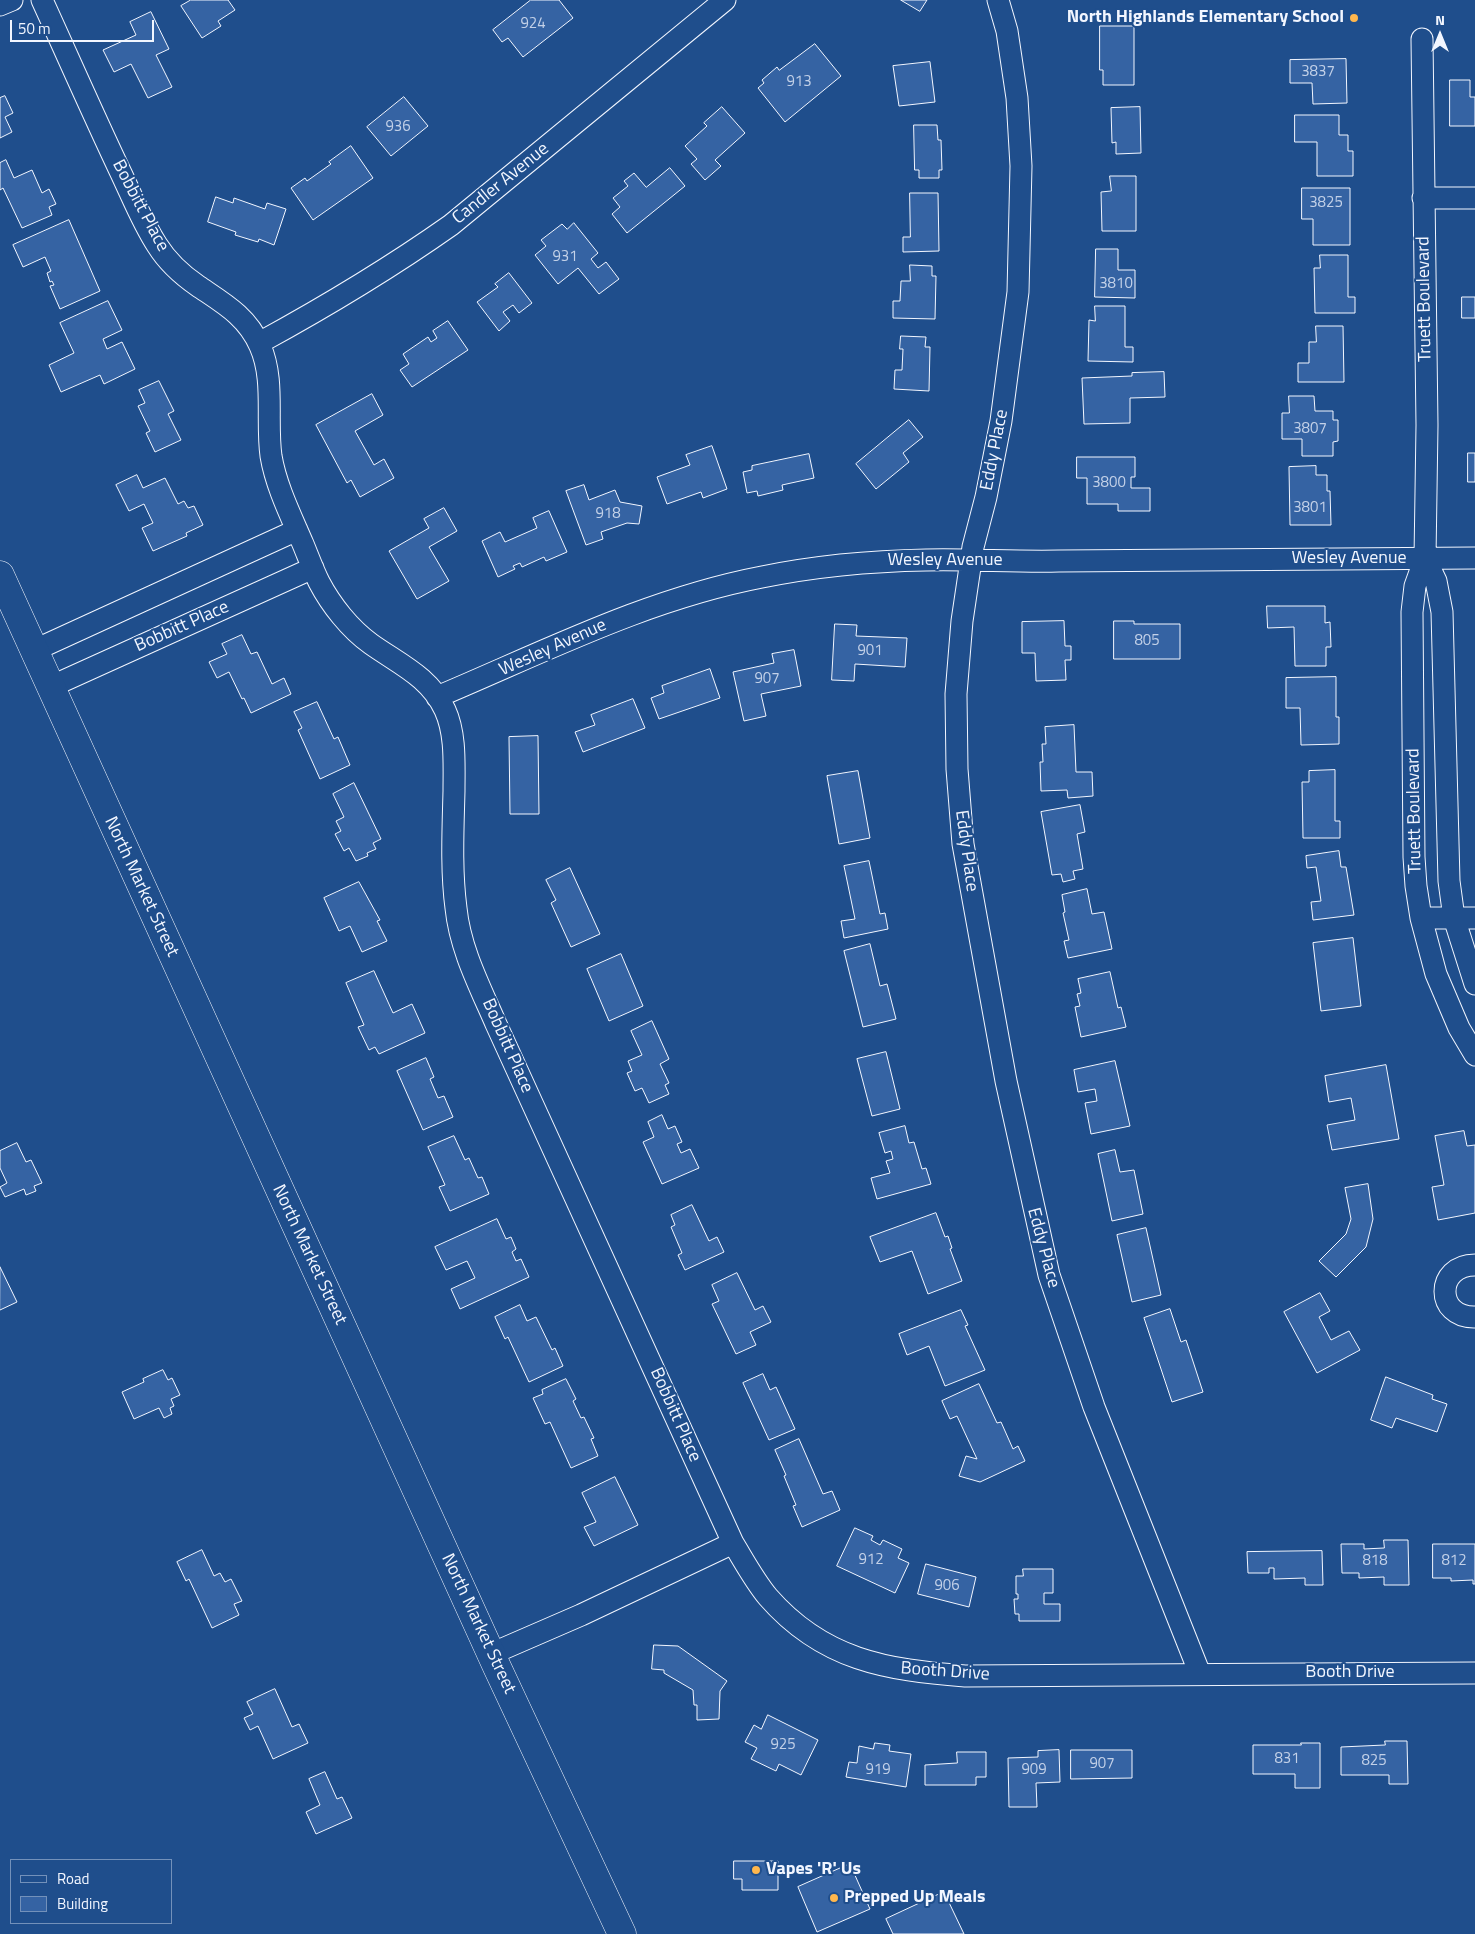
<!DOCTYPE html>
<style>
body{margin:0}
#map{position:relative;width:1475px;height:1934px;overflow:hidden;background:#1f4e8c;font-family:"Titillium Web",sans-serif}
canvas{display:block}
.legend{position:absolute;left:10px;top:1859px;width:162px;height:65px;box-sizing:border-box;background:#1f4e8c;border:1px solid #7391ba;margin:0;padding:6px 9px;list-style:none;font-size:15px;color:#f2f6ff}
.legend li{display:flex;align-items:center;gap:10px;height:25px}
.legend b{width:25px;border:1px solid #7391ba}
.north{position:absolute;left:1415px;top:10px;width:50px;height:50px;-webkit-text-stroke:4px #1f4e8c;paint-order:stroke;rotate:0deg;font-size:14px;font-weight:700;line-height:20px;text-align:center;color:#f2f6ff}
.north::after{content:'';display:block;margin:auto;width:18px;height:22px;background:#f2f6ff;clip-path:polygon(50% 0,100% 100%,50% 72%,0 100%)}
.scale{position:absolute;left:10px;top:20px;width:144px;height:22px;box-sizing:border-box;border:2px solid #f2f6ff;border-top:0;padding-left:6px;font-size:15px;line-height:18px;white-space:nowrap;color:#f2f6ff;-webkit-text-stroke:4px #1f4e8c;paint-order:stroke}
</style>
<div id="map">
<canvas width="1475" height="1934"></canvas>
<ul class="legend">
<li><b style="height:6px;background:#1f4e8c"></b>Road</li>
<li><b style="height:14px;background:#3563a3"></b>Building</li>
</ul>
<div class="north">N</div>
<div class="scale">50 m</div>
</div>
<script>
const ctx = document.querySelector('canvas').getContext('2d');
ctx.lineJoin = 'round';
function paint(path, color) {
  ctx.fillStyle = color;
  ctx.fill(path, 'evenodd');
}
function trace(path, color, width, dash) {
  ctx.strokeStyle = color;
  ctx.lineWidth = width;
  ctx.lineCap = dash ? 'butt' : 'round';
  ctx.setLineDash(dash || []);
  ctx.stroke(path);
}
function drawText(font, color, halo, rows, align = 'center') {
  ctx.font = font + ' "Titillium Web",sans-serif';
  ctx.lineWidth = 4;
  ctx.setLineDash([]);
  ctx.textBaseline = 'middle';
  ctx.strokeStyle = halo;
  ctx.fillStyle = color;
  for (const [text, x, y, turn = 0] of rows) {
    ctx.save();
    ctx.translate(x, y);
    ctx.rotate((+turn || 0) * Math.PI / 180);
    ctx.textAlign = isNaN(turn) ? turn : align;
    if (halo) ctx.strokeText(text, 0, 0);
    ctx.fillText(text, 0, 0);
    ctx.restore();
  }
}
const building = new Path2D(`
 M191,0H228L235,10L218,21L221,26L202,38L181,6Z
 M531,0H559L573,18L523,57L508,38L502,42L493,30Z
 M901,0H927L920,11Z
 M151,12L169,49L156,55L172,87L148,98L131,64L114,72L103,50L136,35L130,22Z
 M1100,26H1134V85H1103V70H1100Z
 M815,44L841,76L785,122L758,88L764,83L762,80L777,67L779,70Z
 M1346,59L1347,103L1313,104L1312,83H1290V60Z
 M930,62L935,102L899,106L893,66Z
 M1450,80H1470V97H1475V126H1450Z
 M5,96L13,113L5,117L12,132L0,138V98Z
 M404,97L428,126L391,156L367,127Z
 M722,107L745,133L715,160L721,166L705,180L691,164L697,159L685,146L707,126L704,123Z
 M1140,107L1141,153L1116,154V142L1112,143L1111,108Z
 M1295,115H1339V135H1348V151H1353V176H1317V142H1295Z
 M914,125H937L938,140H941L942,170H939V178H919V170H915Z
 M351,146L373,178L313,220L291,188L305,178L307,181L331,164L329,162Z
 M6,160L14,178L32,170L42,193L49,189L56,204L49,207L52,215L22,228L3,188L0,190V163Z
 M670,168L685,186L627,233L612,214L620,207L613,198L628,186L624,181L634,173L646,187Z
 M1110,176H1136V231H1102L1101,192L1111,191Z
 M1302,188H1350V245H1313V219H1302Z
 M910,193H938L939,251L903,252V237H910Z
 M216,197L233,203L234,198L265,209L267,203L286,209L274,245L259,239L258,242L235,235L236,232L208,222Z
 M69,220L100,291L60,309L50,286L54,285L52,281L50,282L47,273L51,271L45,257L23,267L13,245Z
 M574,223L598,253L591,259L598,268L606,262L619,279L599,294L578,268L558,284L535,255L546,246L541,240L562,224L567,229Z
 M1096,249H1118V270H1135V298L1095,297Z
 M1320,255H1348V297H1355V313H1315L1314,268H1320Z
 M910,265L932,266V276H936L935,319L893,318V301H900L901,281H910Z
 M509,273L532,303L519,313L513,305L503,312L510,321L499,331L477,302L498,287L495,284Z
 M1462,297H1475V318H1462Z
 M108,301L122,330L103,339L107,349L122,342L135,369L104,384L100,375L61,392L49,365L74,353L60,323Z
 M1095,306H1125V347H1133V362L1088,361L1089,320L1095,321Z
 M448,321L468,350L412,387L400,370L409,364L403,354L428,337L431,342L437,338L433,331Z
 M1316,326H1343L1344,382H1298V363H1309V342H1316Z
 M901,336L926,337L925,347H930L929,391L894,389L895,370H902L903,349H900Z
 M1164,372L1165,397L1130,398V423L1084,424L1082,378L1132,376V373Z
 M159,381L174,411L168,414L181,440L155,452L146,433L150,431L138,406L145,403L139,390Z
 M372,394L383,415L355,431L374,465L384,459L394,478L360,497L351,480L347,483L316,425Z
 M1289,396H1314L1315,411H1333V420H1338V441L1333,442V456H1302V439H1282V413H1289Z
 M909,420L923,437L903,453L909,462L876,489L856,464Z
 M712,446L727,489L703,498L701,492L667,504L657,477L690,465L686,455Z
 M1468,453H1475V482H1468Z
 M809,454L814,478L782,485L783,490L758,496L757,491L747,493L743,472L752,470V466Z
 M1077,457H1135V477H1131V488H1150V511H1118V504H1087V478H1077Z
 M1316,466V475H1327V491H1330L1331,525H1290L1289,467Z
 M137,475L143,488L165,478L178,504L184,501L188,508L194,506L203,525L186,533L187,536L153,551L142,528L153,523L144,504L129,511L116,485Z
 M584,485L589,500L615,490L620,502L642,506L639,524L627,523L601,532L603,539L586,545L566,491Z
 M444,508L457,531L429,547L449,581L417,599L389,551L429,528L424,519Z
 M549,511L567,552L546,561L544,557L522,567L520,563L513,566L515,569L498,577L482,541L500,532L505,542L537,528L533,518Z
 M1267,606H1325V623L1330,622L1331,647H1326V666H1295L1294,627L1268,628Z
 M1064,621L1065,646H1071V660H1065L1066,680L1036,681L1035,653H1022V622Z
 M1114,621H1134V624H1180V659H1114Z
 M835,624L857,625L856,636L907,638L905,667L855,664L854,681L832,680Z
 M242,635L251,654L257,652L272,684L284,678L291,694L251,713L244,698L242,699L229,672L217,678L209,662L227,654L222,644Z
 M794,650L801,686L761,694L766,716L744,721L733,672L774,663L772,654Z
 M710,669L720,698L659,719L651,698L664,693L662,686Z
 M1336,677V717H1339V744L1301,745L1300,708H1286V678Z
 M633,699L645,728L583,752L575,732L595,725L591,715Z
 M317,702L334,739L338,737L350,765L320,779L298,730L302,728L294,712Z
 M1074,725L1076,772H1092L1093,796L1068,798L1067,790L1041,791L1040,762H1043L1042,744H1046L1045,727Z
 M538,736L539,814H510L509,737Z
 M1335,770V821H1340V838H1303L1302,782H1309V771Z
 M858,771L870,838L839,844L827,776Z
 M354,783L381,839L373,843L376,849L367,853L368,856L356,861L349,848L344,851L335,834L341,831L336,821L344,817L333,794Z
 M1080,805L1085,832L1077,834L1083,869L1073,871L1075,879L1063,882L1061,874L1052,875L1041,812Z
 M1339,851L1341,867H1346L1354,915L1313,920L1311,902L1321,901L1316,867L1307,868L1306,856Z
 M869,861L880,914L885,913L888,929L844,938L841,921L855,919L844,866Z
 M570,868L600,934L571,947L551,903L556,900L546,880Z
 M359,882L380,920L377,921L387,941L362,952L350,926L339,931L324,898Z
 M1087,889L1092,914L1104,912L1112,949L1068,958L1064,941L1069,940L1063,913L1065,912L1062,895Z
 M1353,938L1361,1006L1321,1011L1313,943Z
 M870,944L880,986L887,984L896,1019L863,1027L844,951Z
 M621,954L643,1006L609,1021L587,969Z
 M374,971L393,1013L412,1004L425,1033L379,1054L375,1047L369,1050L358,1027L364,1025L346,983Z
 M1110,972L1118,1008L1121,1007L1126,1027L1081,1037L1075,1007L1080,1006L1077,994L1081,993L1078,979Z
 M652,1021L669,1059L660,1064L669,1083L665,1085L669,1094L649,1103L642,1088L635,1091L627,1073L632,1071L628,1061L642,1055L631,1031Z
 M886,1052L900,1109L872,1116L857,1059Z
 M426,1058L434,1077L430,1079L438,1098L444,1096L453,1117L423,1130L397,1071Z
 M1115,1061L1130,1126L1091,1134L1085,1103L1097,1101L1095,1089L1078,1092L1074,1070Z
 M1386,1065L1399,1139L1332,1150L1327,1125L1355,1120L1351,1098L1329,1102L1325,1076Z
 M662,1115L668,1129L675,1126L682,1142L677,1144L681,1153L690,1149L699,1168L662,1184L643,1142L654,1137L648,1122Z
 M905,1126L909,1143L914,1142L922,1169L926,1168L931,1184L877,1199L871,1178L890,1173L886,1161L893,1159L891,1151L885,1153L879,1133Z
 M1464,1131L1467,1146L1475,1145V1213L1438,1220L1432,1187L1444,1185L1435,1136Z
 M454,1136L465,1160L469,1158L478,1178L482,1177L489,1194L450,1211L439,1187L445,1185L428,1147Z
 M17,1143L26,1162L31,1160L42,1183L34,1186L36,1191L26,1195L24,1189L5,1197L0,1187L7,1183L0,1168V1151Z
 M1115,1150L1120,1172L1134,1170L1143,1214L1112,1221L1098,1154Z
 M1368,1184L1373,1219L1366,1247L1336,1277L1319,1261L1346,1234L1351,1219L1345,1188Z
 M692,1205L709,1241L717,1237L724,1252L685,1270L678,1255L682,1253L671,1227L675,1225L671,1215Z
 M936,1213L945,1237L948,1236L952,1248L950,1249L962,1281L928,1294L912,1251L880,1262L870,1237Z
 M497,1219L506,1239L511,1237L516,1249L512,1252L516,1261L521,1259L529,1277L460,1309L451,1289L475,1278L467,1261L446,1270L435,1247Z
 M1146,1228L1161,1295L1132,1302L1117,1235Z
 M0,1267L17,1302L0,1310Z
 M737,1273L755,1310L763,1306L771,1322L750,1332L756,1345L736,1354L712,1304L719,1301L712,1285Z
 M1320,1293L1330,1311L1319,1317L1331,1340L1349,1331L1360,1350L1317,1373L1284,1312Z
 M520,1305L527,1321L536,1317L552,1350L555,1348L563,1366L529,1382L508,1337L505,1339L495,1317Z
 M1170,1309L1181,1342L1186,1340L1203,1392L1172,1402L1144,1318Z
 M961,1310L968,1325L965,1326L985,1370L945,1386L929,1346L907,1355L899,1334Z
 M163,1370L168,1380L172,1378L180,1395L171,1399L174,1406L170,1408L172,1414L164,1418L159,1408L134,1419L122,1392L144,1382L143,1379Z
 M763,1374L770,1390L776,1387L795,1429L769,1440L743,1383Z
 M1386,1377L1433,1395L1432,1399L1447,1404L1437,1432L1396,1418L1392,1428L1371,1420Z
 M566,1379L576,1399L573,1401L581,1418L584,1417L594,1438L591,1439L598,1456L571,1468L550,1422L545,1424L533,1398L543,1394L542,1390Z
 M979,1384L997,1423L1001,1422L1013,1449L1018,1446L1025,1461L980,1482L959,1476L966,1456L977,1459L957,1416L950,1419L942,1401Z
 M799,1439L823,1494L832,1491L840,1510L802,1527L793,1506L796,1505L784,1476L786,1475L775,1450Z
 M615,1477L638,1525L594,1546L584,1527L596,1522L582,1493Z
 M855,1528L873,1536L871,1540L880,1545L883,1540L902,1549L898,1558L909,1563L895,1593L837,1566Z
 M1384,1540H1408L1409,1585H1384V1577L1359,1578V1573H1342L1341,1544H1364V1549L1384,1548Z
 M1433,1544H1475V1584H1473V1580L1451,1581V1578H1433Z
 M202,1550L214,1576L220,1573L225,1582L231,1579L242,1601L234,1604L239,1615L212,1628L189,1579L186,1581L177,1562Z
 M1322,1551L1323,1585H1305V1578L1274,1579V1568H1269V1573H1248L1247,1552Z
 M926,1564L976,1577L969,1607L918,1594Z
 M1023,1569H1053V1593H1044V1604H1060V1621H1019V1614H1015L1014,1599H1018V1594H1016V1576H1023Z
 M654,1645L678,1646L727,1681L720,1691L719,1719L697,1720V1705H694L693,1690L664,1673V1670L652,1669Z
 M275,1689L292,1727L299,1724L308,1743L273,1759L258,1726L250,1730L244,1718L253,1714L247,1702Z
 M768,1715L818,1740L801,1775L779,1764L776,1771L751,1759L757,1748L745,1742L754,1725L761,1729Z
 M1385,1741H1407L1408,1784H1389V1775H1341V1747L1385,1745Z
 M875,1743L890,1745L889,1751L911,1754L906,1787L846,1777L849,1762L857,1763L859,1746L873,1749Z
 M1301,1743H1320V1788H1295V1774H1253V1745H1301Z
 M1059,1750L1060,1782L1036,1783L1037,1807H1009L1008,1758L1038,1757V1751Z
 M1071,1750H1132V1778L1071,1779Z
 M957,1752H986V1777H976V1785H925V1765L957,1763Z
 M325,1772L337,1799L342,1797L352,1818L316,1834L306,1812L320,1805L309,1779Z
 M734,1861H778V1890H742V1879H734Z
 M850,1864L870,1909L817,1932L798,1887Z
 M944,1892L964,1934H893L886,1919Z`);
paint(building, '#3563a3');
trace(building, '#f2f6ff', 1);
const minor = new Path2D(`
 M42,0C68,57 93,114 120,171C132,196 142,222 157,245C167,261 182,275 198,286C223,303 247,316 260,346C275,379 266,420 271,456C276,486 291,516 303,544C308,556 313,570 319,582C331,605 350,629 371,644C399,664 430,677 445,710C456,734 454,764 454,791C453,830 451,870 456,908C460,949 480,987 496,1024L733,1543C744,1561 754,1580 768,1597C823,1660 886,1670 965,1676L1475,1673
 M998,0L1007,31L1017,98L1021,166L1018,292L1001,421L986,497L973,547L962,621L956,694L957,769L963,844L1006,1081L1049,1275L1094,1407L1200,1674
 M0,5L12,0
 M1422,39L1427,425L1425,558L1415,586L1412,612L1414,857L1416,886L1421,918L1436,974L1459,1028L1475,1055
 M1423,198H1475
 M259,343C325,307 390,268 451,225L725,0
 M1425,558L1436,581L1442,612L1449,881L1454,918L1475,984
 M35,650L297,530
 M50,687L313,568
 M437,697C544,652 647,599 762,577C816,566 871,561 926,560C970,559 1015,562 1059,561C1198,560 1336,559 1475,558
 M1421,918H1475
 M1475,1265C1435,1265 1435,1318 1475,1317
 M491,1654L581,1615L733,1543`);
const major = new Path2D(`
 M0,575L497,1667L622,1934`);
trace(minor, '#f2f6ff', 23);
trace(major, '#f2f6ff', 29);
trace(minor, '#1f4e8c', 21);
trace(major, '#1f4e8c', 28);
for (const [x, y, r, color] of [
 [1354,18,5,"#ffb74d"],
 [756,1870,5,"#ffb74d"],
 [834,1898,5,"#ffb74d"]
]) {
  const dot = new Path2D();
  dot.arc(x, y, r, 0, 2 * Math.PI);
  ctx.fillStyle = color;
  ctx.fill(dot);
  trace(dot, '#1f4e8c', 2);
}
drawText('15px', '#c3d1e8', null, [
 ["924",533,24],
 ["3837",1318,72],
 ["913",799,82],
 ["936",398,127],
 ["3825",1326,203],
 ["931",565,257],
 ["3810",1116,284],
 ["3807",1310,429],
 ["3800",1109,483],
 ["3801",1310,508],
 ["918",608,514],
 ["805",1147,641],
 ["901",870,651],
 ["907",767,679],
 ["912",871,1560],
 ["818",1375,1561],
 ["812",1454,1561],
 ["906",947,1586],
 ["925",783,1745],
 ["831",1287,1759],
 ["825",1374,1761],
 ["907",1102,1764],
 ["919",878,1770],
 ["909",1034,1770]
]);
drawText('bold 18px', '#f2f6ff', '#1f4e8c', [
 ["North Highlands Elementary School",1344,18,"right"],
 ["Vapes 'R' Us",766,1870],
 ["Prepped Up Meals",844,1898]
], 'left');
drawText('18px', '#f2f6ff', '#1f4e8c', [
 ["Candler Avenue",501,184,-39],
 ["Bobbitt Place",140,206,62],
 ["Truett Boulevard",1425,299,-91],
 ["Eddy Place",995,450,-79],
 ["Wesley Avenue",1349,559],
 ["Wesley Avenue",945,561],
 ["Bobbitt Place",182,627,-24],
 ["Wesley Avenue",553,648,-24],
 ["Truett Boulevard",1415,811,-91],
 ["Eddy Place",966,851,82],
 ["North Market Street",141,887,65],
 ["Bobbitt Place",507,1046,66],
 ["Eddy Place",1043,1248,75],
 ["North Market Street",309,1255,65],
 ["Bobbitt Place",675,1415,66],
 ["North Market Street",478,1624,65],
 ["Booth Drive",945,1672,4],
 ["Booth Drive",1350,1673]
]);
</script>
